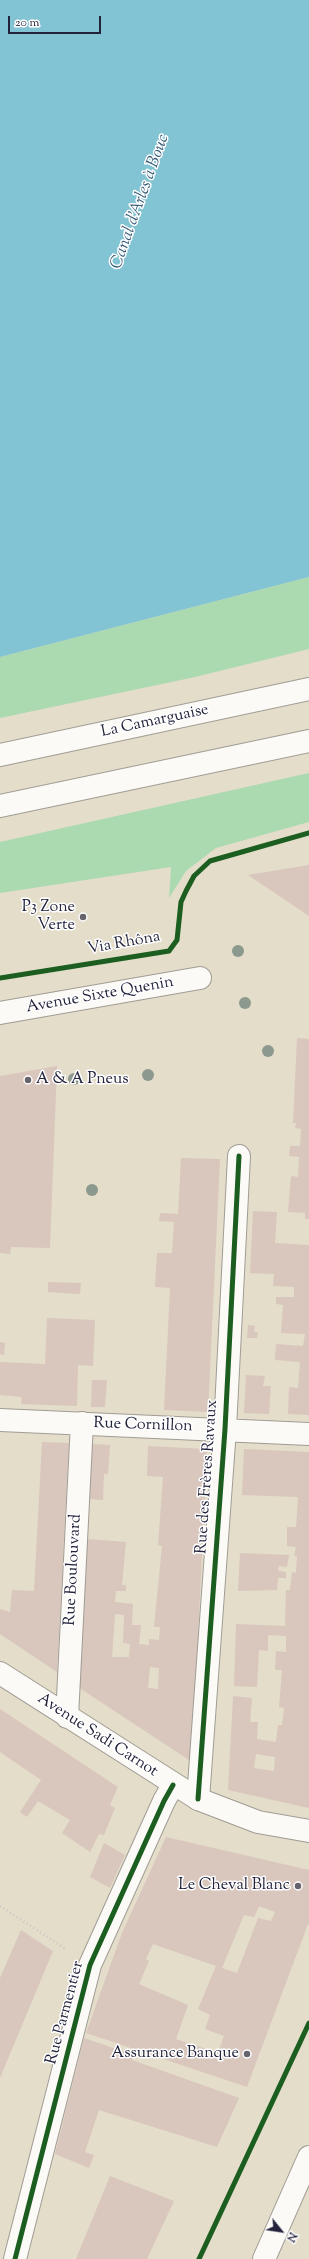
<!DOCTYPE html>
<meta charset="utf-8">
<style>
body{margin:0}
#map{position:relative;width:309px;height:2259px;overflow:hidden;background:#e4ddca;font-family:"Sorts Mill Goudy",serif}
canvas{display:block}
.north{position:absolute;left:261px;top:2211px;width:40px;height:40px;-webkit-text-stroke:3px #fff;paint-order:stroke;rotate:120deg;font-size:11px;font-weight:700;line-height:16px;text-align:center;color:#22223b}
.north::after{content:'';display:block;margin:auto;width:14px;height:18px;background:#22223b;clip-path:polygon(50% 0,100% 100%,50% 72%,0 100%)}
.scale{position:absolute;left:8px;top:16px;width:93px;height:18px;box-sizing:border-box;border:2px solid #22223b;border-top:0;padding-left:5px;font-size:12px;line-height:14px;white-space:nowrap;color:#22223b;-webkit-text-stroke:3px #fff;paint-order:stroke}
</style>
<div id="map">
<canvas width="309" height="2259"></canvas>
<div class="north">N</div>
<div class="scale">20 m</div>
</div>
<script>
const ctx = document.querySelector('canvas').getContext('2d');
ctx.lineJoin = 'round';
function paint(path, color) {
  ctx.fillStyle = color;
  ctx.fill(path, 'evenodd');
}
function trace(path, color, width, dash) {
  ctx.strokeStyle = color;
  ctx.lineWidth = width;
  ctx.lineCap = dash ? 'butt' : 'round';
  ctx.setLineDash(dash || []);
  ctx.stroke(path);
}
function drawText(font, color, halo, rows, align = 'center') {
  ctx.font = font + ' "Sorts Mill Goudy",serif';
  ctx.lineWidth = 3;
  ctx.setLineDash([]);
  ctx.textBaseline = 'middle';
  ctx.strokeStyle = halo;
  ctx.fillStyle = color;
  for (const [text, x, y, turn = 0] of rows) {
    ctx.save();
    ctx.translate(x, y);
    ctx.rotate((+turn || 0) * Math.PI / 180);
    ctx.textAlign = isNaN(turn) ? turn : align;
    if (halo) ctx.strokeText(text, 0, 0);
    ctx.fillText(text, 0, 0);
    ctx.restore();
  }
}
paint(new Path2D(`
 M309,577V649L195,677L0,718V657Z
 M309,773V822L216,848L186,871L169,898L171,867L0,893V842Z`), '#abd9b0');
paint(new Path2D(`
 M0,0H309V577L0,657Z`), '#83c4d4');
paint(new Path2D(`
 M309,865V916L248,875Z
 M297,1038L309,1039V1219H305V1213L288,1212L291,1176L298,1177L299,1157L289,1156L290,1146H300L301,1129L295,1128L296,1123H293Z
 M57,1066L50,1248L11,1247L10,1254L0,1253V1076Z
 M181,1158L220,1159L208,1412L164,1410L170,1288L155,1287L157,1253H172L174,1222L159,1221L160,1213L178,1214Z
 M253,1211L277,1212L275,1243L309,1245V1415L288,1414L289,1387L298,1388L300,1362L275,1360L276,1344L303,1346L305,1334L281,1333L283,1305L276,1304V1297H294V1287L273,1286L274,1274L250,1273Z
 M48,1282L81,1283L80,1294L48,1292Z
 M47,1318L95,1320L93,1366L78,1365L77,1406L21,1404L22,1397L0,1395V1362L45,1364Z
 M248,1325L255,1326L254,1332H258L257,1338H247Z
 M0,1342L5,1343L4,1355L0,1354Z
 M246,1375L265,1376L263,1386H271L269,1414L244,1413Z
 M92,1380H107L105,1407H91Z
 M42,1442L69,1443L57,1672L0,1634V1609L10,1612L12,1590L34,1591Z
 M92,1444L110,1445L108,1474H104L103,1500L88,1499Z
 M148,1446L207,1449L192,1762L78,1687L87,1539L126,1542L122,1585H126V1591H116L115,1602L133,1604L132,1625H141L139,1644L149,1645V1639L159,1640L160,1627H154L162,1546L158,1545L163,1477L147,1476ZM115,1614L124,1615L123,1643L130,1644L129,1657H112ZM150,1667L159,1668L158,1689L148,1688Z
 M244,1449L309,1452V1808L228,1790L233,1696L252,1698L250,1722H258L257,1739L276,1742L278,1725H282L284,1708L279,1707L282,1670H275L276,1651L286,1652V1636L268,1635V1651L259,1650L257,1687L234,1686L236,1624L285,1626L286,1590H290L292,1572L296,1573L297,1556H294L296,1547L287,1546V1527H296L298,1497L242,1495ZM256,1754L275,1757L274,1771L254,1768Z
 M240,1553L289,1555L287,1567L279,1566L278,1571L286,1572V1578H278L277,1590L238,1591Z
 M0,1709L118,1787L110,1805L115,1808L104,1835L99,1834L90,1852L62,1833L70,1820L38,1801L27,1817L20,1812L41,1780L0,1752Z
 M166,1837L309,1870V1924H308L247,2087L86,2033L122,1933ZM259,1906L275,1912L271,1921L258,1918L237,1973L222,1968L244,1915L254,1917ZM153,1944L216,1966L198,2009L210,2015L205,2029L224,2036L218,2053L176,2039L188,2005L139,1984L149,1961L146,1959Z
 M104,1843L125,1855L110,1888L90,1877Z
 M21,1930L53,1951L0,2078V1978Z
 M84,2038L134,2055L132,2060L239,2098L217,2147L99,2110L85,2152L94,2155L89,2168L55,2154Z
 M110,2176L174,2201L147,2259H76Z`), '#d9c6bd');
const minor = new Path2D(`
 M0,1013L200,978
 M0,1420L309,1434
 M67,1717L82,1423
 M198,1799L225,1429L239,1156
 M15,2259L90,1965L164,1801L173,1785`);
const major = new Path2D(`
 M0,1673L198,1799L258,1822L309,1831
 M264,2259L309,2157`);
const highway = new Path2D(`
 M0,755L309,689
 M0,806L309,741`);
trace(minor, '#a09c94', 24);
trace(major, '#a09c94', 24);
trace(highway, '#a09c94', 24);
trace(new Path2D(`
 M0,1906L66,1949`), '#c7c6c3', 2.5, [1, 3]);
trace(minor, '#fbfaf7', 22);
trace(major, '#fbfaf7', 22);
trace(highway, '#fbfaf7', 22);
trace(new Path2D(`
 M0,978L169,951L177,940L181,902L186,891L194,876L210,861L309,833
 M198,1799L225,1429L239,1156
 M15,2259L90,1965L164,1801L173,1785
 M199,2259L309,2023`), '#1b5e20', 5);
ctx.fillStyle = '#8b998e';
for (const [x, y] of [
 [238,951],
 [245,1003],
 [268,1051],
 [148,1075],
 [74,1079],
 [92,1190]
]) {
  ctx.beginPath();
  ctx.arc(x, y, 6, 0, 2 * Math.PI);
  ctx.fill();
}
for (const [x, y, r, color] of [
 [83,917,4,"#66636d"],
 [28,1080,4,"#66636d"],
 [298,1886,4,"#66636d"],
 [247,2054,4,"#66636d"]
]) {
  const dot = new Path2D();
  dot.arc(x, y, r, 0, 2 * Math.PI);
  ctx.fillStyle = color;
  ctx.fill(dot);
  trace(dot, '#fff', 1.5);
}
drawText('16px', '#22223b', '#fff', [
 ["La Camarguaise",155,722,-12],
 ["Via Rhôna",124,944,-10],
 ["Avenue Sixte Quenin",100,996,-10],
 ["Rue Cornillon",143,1426,2],
 ["Rue des Frères Ravaux",208,1477,-86],
 ["Rue Boulouvard",74,1570,-87],
 ["Avenue Sadi Carnot",97,1736,33],
 ["Rue Parmentier",66,2013,-75]
]);
drawText('16px', '#22223b', '#fff', [
 ["P3 Zone",75,908],
 ["Verte",75,926],
 ["A & A Pneus",36,1080,"left"],
 ["Le Cheval Blanc",290,1886],
 ["Assurance Banque",239,2054]
], 'right');
drawText('italic 17px', '#385e7a', '#fff', [
 ["Canal d'Arles à Bouc",141,202,-70]
]);
</script>
